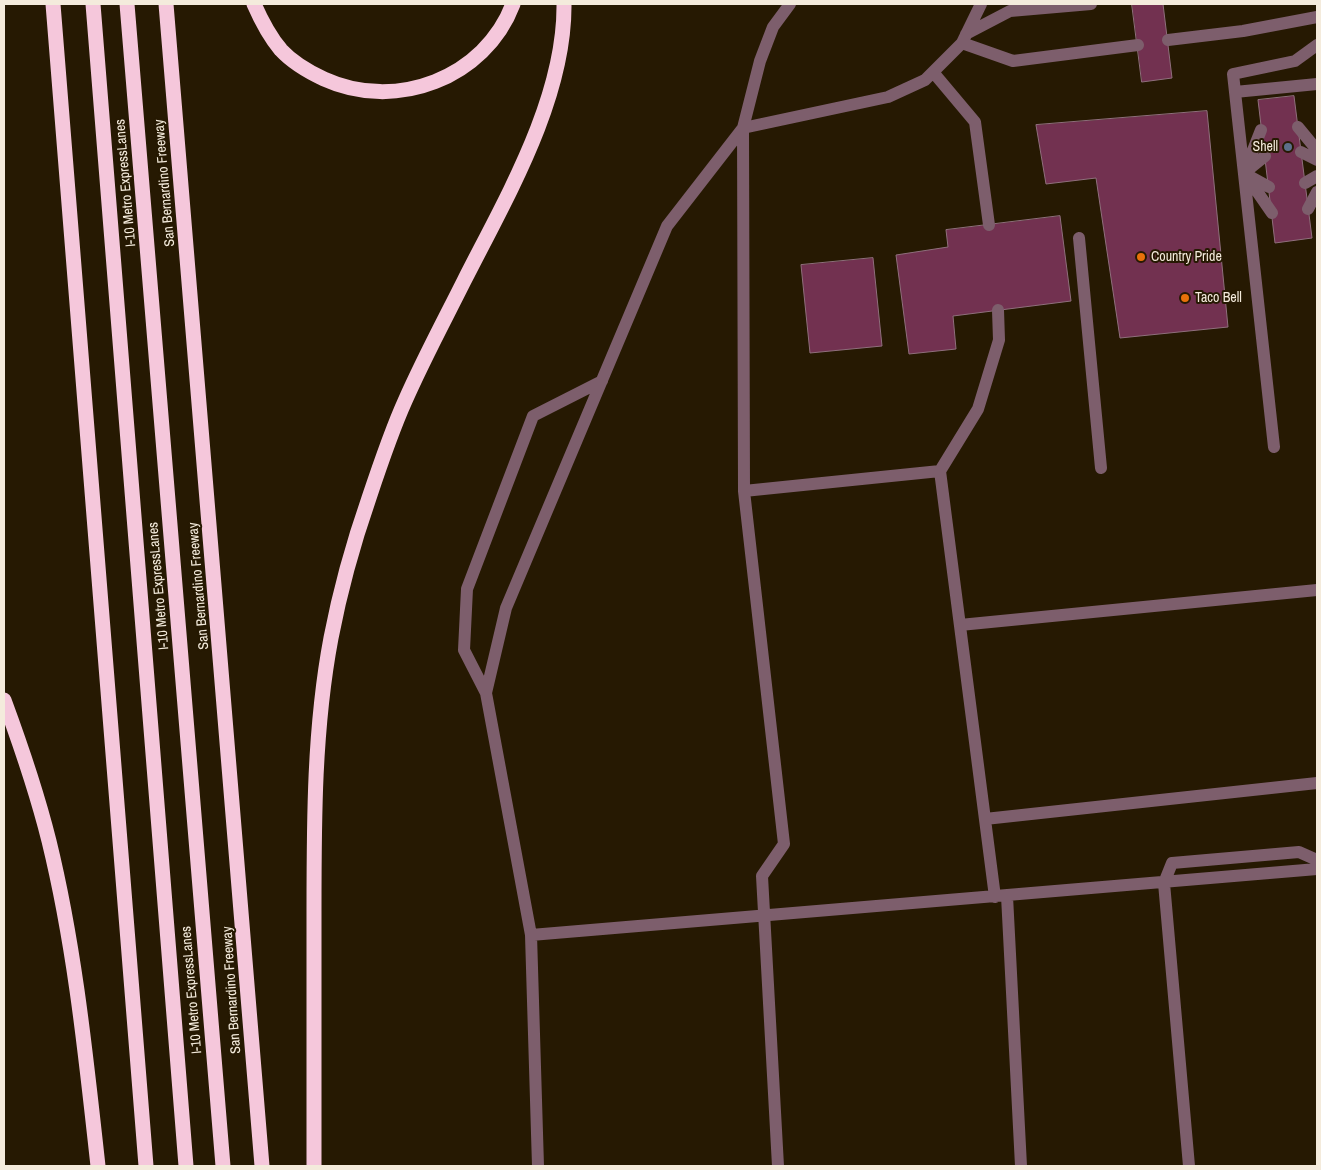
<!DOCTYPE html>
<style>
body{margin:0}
#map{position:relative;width:1321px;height:1170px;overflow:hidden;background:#261902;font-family:"Archivo Narrow",sans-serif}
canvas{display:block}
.frame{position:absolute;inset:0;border:5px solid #f4ebdc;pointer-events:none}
</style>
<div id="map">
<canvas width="1321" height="1170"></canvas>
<div class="frame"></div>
</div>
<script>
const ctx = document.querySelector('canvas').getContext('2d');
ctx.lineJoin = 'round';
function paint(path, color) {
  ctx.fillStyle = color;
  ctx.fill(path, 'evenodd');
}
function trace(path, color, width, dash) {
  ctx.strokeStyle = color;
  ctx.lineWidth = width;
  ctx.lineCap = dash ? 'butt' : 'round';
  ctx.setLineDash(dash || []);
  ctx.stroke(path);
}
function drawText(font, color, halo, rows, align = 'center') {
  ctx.font = font + ' "Archivo Narrow",sans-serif';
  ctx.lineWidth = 4;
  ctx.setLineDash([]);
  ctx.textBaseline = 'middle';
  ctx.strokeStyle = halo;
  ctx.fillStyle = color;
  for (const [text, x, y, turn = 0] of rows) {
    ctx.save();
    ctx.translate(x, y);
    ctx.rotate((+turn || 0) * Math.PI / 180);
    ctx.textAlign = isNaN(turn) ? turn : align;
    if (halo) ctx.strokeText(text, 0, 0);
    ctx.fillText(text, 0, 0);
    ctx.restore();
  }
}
const building = new Path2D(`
 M1132,4H1163L1172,78L1142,82Z
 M1294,96L1312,238L1275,243L1258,100Z
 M1207,111L1228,327L1120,338L1096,178L1046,184L1036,125Z
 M1060,216L1071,301L953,316L956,349L909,354L896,255L948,247L946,230Z
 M873,258L882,346L810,353L801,265Z`);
paint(building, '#723150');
trace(building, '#8f6f7c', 1);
trace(new Path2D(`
 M966,34L1010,11L1091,4
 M1168,40L1243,31L1317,17
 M962,43L1013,61L1138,45
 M1317,45L1295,61L1233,74L1235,92L1317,84
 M933,72L975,122L989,225
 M1235,92L1274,447
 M1298,127L1317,150
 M1261,130L1244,173L1265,156
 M1301,152L1317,160
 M1245,174L1272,213
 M1249,176L1269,187
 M1305,183L1317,176
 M1308,209L1317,192
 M1079,238L1101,468
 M940,471L978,409L999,340L998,310
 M744,491L743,128L760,61L773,27L790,4
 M960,625L1317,590
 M486,693L464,650L467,589L533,416L602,381
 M985,819L1317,783
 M1007,896L1021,1166
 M531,935L486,693L506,608L667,226L743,128L888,97L925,80L962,43L981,4
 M538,1166L531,935L1317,869
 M778,1166L762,876L784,844L744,491L940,471L995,897
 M1189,1166L1164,883L1172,863L1299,852L1317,860`), '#7d5e6c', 12);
trace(new Path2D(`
 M53,4L146,1166
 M93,4L186,1166
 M127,4L223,1166
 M166,4L262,1166
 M254,4C261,20 269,36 281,50C293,63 309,72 324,79C396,112 485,78 513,4
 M4,700C21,746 37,793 49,841C75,947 86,1058 98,1166
 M314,1166C314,1081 314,996 314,911C314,821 314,728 331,638C340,591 353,544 369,498C380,465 391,432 405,401C423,360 444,321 464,281C506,198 565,99 564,4`), '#f5c7db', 15);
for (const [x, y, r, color] of [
 [1288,147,5,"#5c6f8a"],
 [1141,257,5,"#e8710a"],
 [1185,298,5,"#e8710a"]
]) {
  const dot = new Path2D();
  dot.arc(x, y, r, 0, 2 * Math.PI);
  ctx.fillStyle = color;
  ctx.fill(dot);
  trace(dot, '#261902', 2);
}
drawText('14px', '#f4ebdc', '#261902', [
 ["Shell",1278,147,"right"],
 ["Country Pride",1151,257],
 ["Taco Bell",1195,298]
], 'left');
drawText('14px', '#f4ebdc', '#261902', [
 ["I-10 Metro ExpressLanes",126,183,-95],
 ["San Bernardino Freeway",165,183,-95],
 ["I-10 Metro ExpressLanes",159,586,-95],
 ["San Bernardino Freeway",199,586,-95],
 ["I-10 Metro ExpressLanes",192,990,-95],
 ["San Bernardino Freeway",232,990,-94]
]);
</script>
